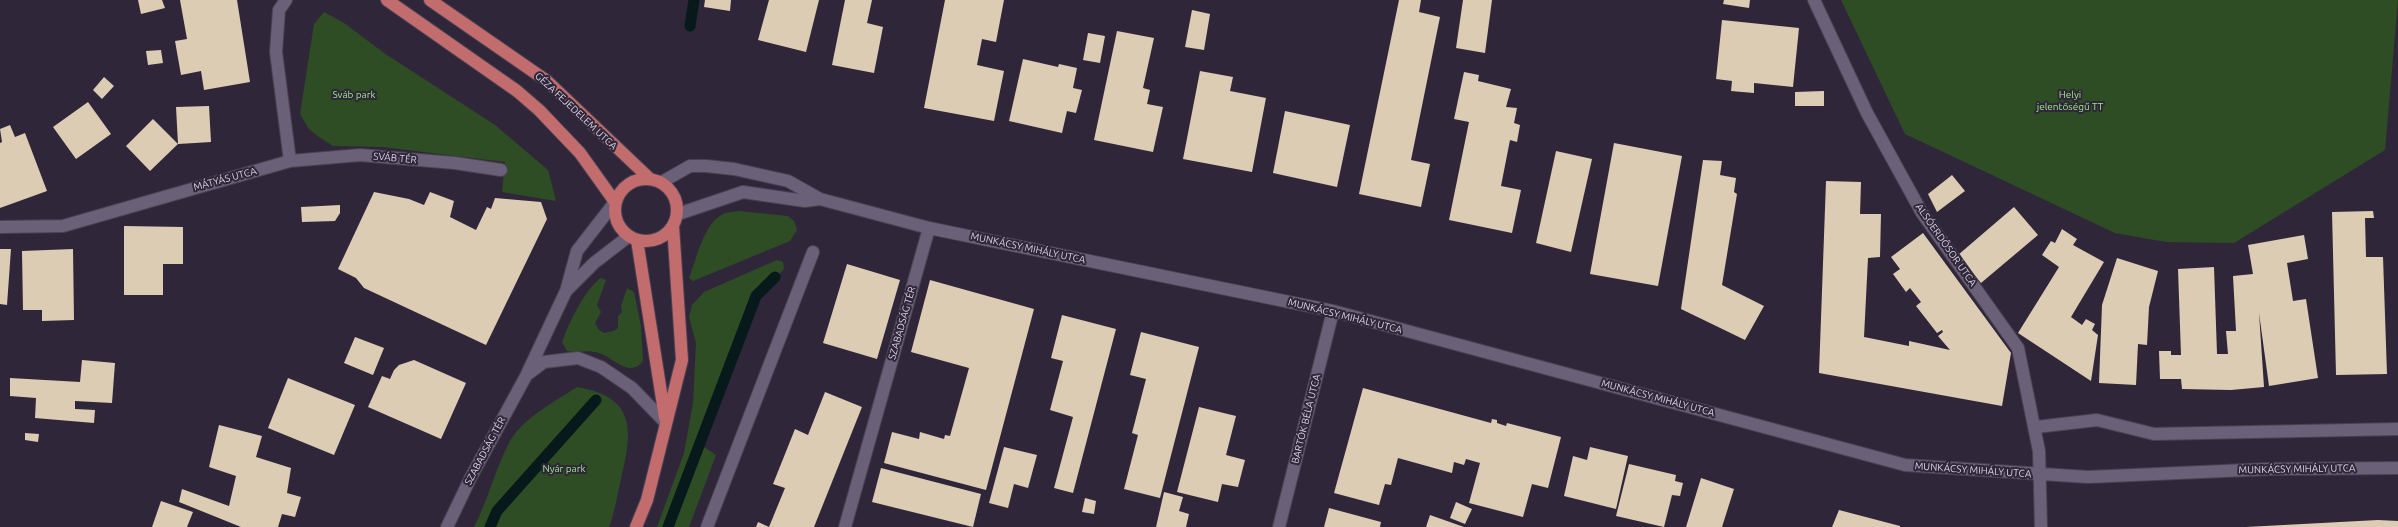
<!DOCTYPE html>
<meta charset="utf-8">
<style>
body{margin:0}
canvas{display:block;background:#2f263a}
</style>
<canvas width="2398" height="527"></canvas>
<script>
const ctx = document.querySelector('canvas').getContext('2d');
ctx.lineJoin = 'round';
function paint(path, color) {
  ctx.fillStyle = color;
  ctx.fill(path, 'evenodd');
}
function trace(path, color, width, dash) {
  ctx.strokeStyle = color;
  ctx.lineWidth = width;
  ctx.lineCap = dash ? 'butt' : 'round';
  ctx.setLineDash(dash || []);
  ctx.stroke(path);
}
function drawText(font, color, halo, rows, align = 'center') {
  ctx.font = font + ' Ubuntu,sans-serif';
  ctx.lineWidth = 4;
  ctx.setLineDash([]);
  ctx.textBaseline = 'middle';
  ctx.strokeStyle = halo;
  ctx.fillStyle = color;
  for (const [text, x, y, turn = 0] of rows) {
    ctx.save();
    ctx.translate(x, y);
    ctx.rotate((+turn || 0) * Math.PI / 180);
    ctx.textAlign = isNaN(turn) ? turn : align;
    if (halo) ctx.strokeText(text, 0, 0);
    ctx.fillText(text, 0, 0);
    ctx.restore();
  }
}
paint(new Path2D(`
 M1841,0H2398L2385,150L2234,243L2166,242L2115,233L1905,134Z
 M324,12L344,23L384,53L495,125L548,170L556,201L502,192L505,162L383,147L333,146L319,137L309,129L300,114L314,24Z
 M739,211L788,216L794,221L797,230L790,241L693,281L689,278C697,259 703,224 723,214C728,212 734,212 739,211Z
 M777,260L783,262L784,269L763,289L704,447L716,455L689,527H657L684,453L693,403L696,343L689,317L692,305L704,292Z
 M600,278L606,280L597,305L601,312L595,323L599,330L604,333L614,331L618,328V316L622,312L621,306L627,288L634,292L641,326L643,361C629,379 613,357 599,353C588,349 577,353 567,351L562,342C571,318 582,295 600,278Z
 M577,387C636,397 633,430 621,479C617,495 615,512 609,527H474C488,500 495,470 509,443C522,418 555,402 577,387Z`), '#2e4d25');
trace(new Path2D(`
 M690,26L694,0
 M490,527L497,511L596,400
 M668,527L756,296L775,277`), '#07191b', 11);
paint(new Path2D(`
 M138,0H162L165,8L141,14Z
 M180,0H237L250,82L204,90L201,71L181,75L175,41L187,39Z
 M705,0H731L730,11L704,7Z
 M769,0H819L806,52L758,40Z
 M845,0H872L867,23L883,27L874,73L832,65Z
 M945,0H1004L996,42L982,39L977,65L1004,71L994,121L924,108Z
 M1399,0H1421L1419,12L1440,17L1411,160L1430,164L1421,207L1359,194Z
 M1463,0H1492L1485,53L1456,48Z
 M1724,0H1750L1749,8L1723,4Z
 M1192,10L1210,14L1204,50L1185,47Z
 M1722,20L1799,28L1793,87L1754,83V93L1731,91L1732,81L1716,79Z
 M1117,31L1154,38L1143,88L1150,90L1147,104L1163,107L1153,152L1094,140Z
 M1088,33L1105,36L1100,63L1083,60Z
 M161,50L163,63L148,65L146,51Z
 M1023,59L1058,67L1059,64L1077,68L1073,88L1082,90L1076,113L1067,111L1062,133L1009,121Z
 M1200,71L1233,77L1230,91L1266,98L1252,172L1183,159Z
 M1464,72L1479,75L1478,81L1511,89L1506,107L1517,108L1514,123L1520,125L1517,142L1510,140L1501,186L1521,190L1512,233L1449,220L1469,122L1454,119Z
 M104,77L114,86L102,99L93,90Z
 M1824,91V106H1795V92Z
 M88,102L111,134L76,159L53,127Z
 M209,106L211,142L178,144L176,107Z
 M1285,111L1350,125L1337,187L1273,173Z
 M153,119L178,144L150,171L126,146Z
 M10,125L15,137L25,133L47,191L0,208V143L2,142L0,129Z
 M1614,143L1682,156L1658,286L1590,274Z
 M1556,151L1592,159L1571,252L1536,243Z
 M1703,160L1722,161L1720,175L1736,178L1734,192L1737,194L1722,285L1764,306L1745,340L1681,309Z
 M1952,175L1965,191L1937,212L1928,194Z
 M1826,181L1861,182L1860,214H1881L1880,257L1868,258L1864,337L1909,346V341L1950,350L1938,336L1943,332L1942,330L1937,333L1916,306L1921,302L1910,288L1906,292L1893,274L1900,269L1891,257L1923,233L2011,353L2002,406L1819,373Z
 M374,192L409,199L424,205L430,192L454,201L450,217L476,230L487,207L491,209L495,198L541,202L547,219L486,345L364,288L356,278L338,269Z
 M340,205V213L335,221L302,222L301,207Z
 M2014,207L2038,235L1981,283L1958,255Z
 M2373,211L2374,218H2365L2366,257H2383L2387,374L2336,375L2332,212Z
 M124,226L183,227V264H163V295H124Z
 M2062,229L2077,239L2073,245L2104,262L2071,317L2082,325L2086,319L2095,324L2092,330L2098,335L2091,381L2018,333L2059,267L2042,255L2051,241L2055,243Z
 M2304,235L2308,259L2287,263L2293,301L2306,299L2318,378L2269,386L2259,313L2264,387L2231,390L2182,389L2181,379H2160L2159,351H2171V355H2181L2178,269L2214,267L2217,354H2228L2226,331H2236L2233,276L2253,274L2248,245Z
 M0,249H11L7,305L0,304Z
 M73,249L74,320L42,321V310H23L22,251Z
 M2117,258L2158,271L2149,307L2147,345L2138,344L2136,385L2099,383L2102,305Z
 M847,264L900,280L877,359L823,343Z
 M930,280L1034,309L986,490L884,463L892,432L919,439L920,432L944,439L945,435L950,436L969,368L911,352Z
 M1062,315L1116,329L1073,493L1054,488L1073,417L1050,410L1063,361L1051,358Z
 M1141,332L1199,347L1160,498L1124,489L1138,435L1132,433L1146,379L1130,375Z
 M355,337L384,348L373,375L344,363Z
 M82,360L115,363L112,403L75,401V409L95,410L94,423L35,418L36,398L10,396V378L80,382Z
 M414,360L466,383L441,439L368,407L382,376L390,379L394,370L399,365Z
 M288,378L355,405L334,455L268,428Z
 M1363,388L1491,423L1492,419L1497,420V423L1506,426L1507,423L1561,437L1548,488L1532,484L1523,517L1469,503L1480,463L1466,459L1464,465L1454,462L1452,473L1398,458L1391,485L1385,484L1379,505L1334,493Z
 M825,392L862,407L814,527H756L758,522L769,527L785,488L773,484L795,429L808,435Z
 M1199,407L1236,416L1226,455L1245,460L1238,487L1222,484L1218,502L1177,492Z
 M219,425L262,436L256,457L291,468L287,493L301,497L295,517L282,514L278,527H241L179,502L182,489L229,506L236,476L209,467Z
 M25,433L39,434L38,442L25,440Z
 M1004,447L1037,455L1028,488L1014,484L1008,508L989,503Z
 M1590,447L1628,456L1616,509L1564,496L1573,456L1587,460Z
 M1629,464L1676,475L1675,481L1683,483L1680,496L1672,495L1664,527L1616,516Z
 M881,468L981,494L973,527L872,502Z
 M1701,478L1734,489L1722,527H1686Z
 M1164,492L1183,497L1179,511L1189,514L1186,527H1156Z
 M1085,498L1096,501L1094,514L1082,512Z
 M161,501L193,512L187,527H152Z
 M1456,502L1472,509L1465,524L1450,518Z
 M1329,508L1381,522L1380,527H1324Z
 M1839,510L1900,526V527H1832Z
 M1430,515L1464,527H1426Z
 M2378,520L2398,521V527H2246Z`), '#ddccb4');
const minor = new Path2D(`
 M286,0L279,10L276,52L290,161
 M1814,0L1867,113L1922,213L2018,348L2039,451L2041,527
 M662,182L690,166H706L734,169L788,181L820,199L929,228L1333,311L1905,465L2088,477L2269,469L2398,468
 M678,214L743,192L805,201L820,199
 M0,227L63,226L290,161L360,155L455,163L501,170
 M567,290L594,263L629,236
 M528,374L544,362L578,358L601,367L632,388L665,422
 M2036,427L2097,420L2154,434L2398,429
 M447,527L471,477L526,376L566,291L577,251L615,202
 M707,527L813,252
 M845,527L929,228
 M1279,527L1333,311`);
const major = new Path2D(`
 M387,0L517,91L539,110L580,153L615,202
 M430,0L547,81L649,178
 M615 210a31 31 0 1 1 62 0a31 31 0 1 1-62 0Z
 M637,240L665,418
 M636,527L647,500L682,360L673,226`);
trace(minor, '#4a4253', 14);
trace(major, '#4a4253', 14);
trace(minor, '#6a6077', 12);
trace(major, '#c26c6e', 12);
drawText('10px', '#9deb88', '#2f263a', [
 ["Sváb park",354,95],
 ["Helyi",2070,95],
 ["jelentőségű TT",2070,107],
 ["Nyár park",564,469]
]);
drawText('10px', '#dbd5e3', '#2f263a', [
 ["GÉZA FEJEDELEM UTCA",576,111,43],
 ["SVÁB TÉR",395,158,5],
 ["MÁTYÁS UTCA",225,179,-15],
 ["ALSÓERDŐSOR UTCA",1946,245,55],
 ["MUNKÁCSY MIHÁLY UTCA",1028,248,12],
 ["MUNKÁCSY MIHÁLY UTCA",1345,316,14],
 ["SZABADSÁG TÉR",902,323,-74],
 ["MUNKÁCSY MIHÁLY UTCA",1658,398,15],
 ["BARTÓK BÉLA UTCA",1306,419,-76],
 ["SZABADSÁG TÉR",485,451,-62],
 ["MUNKÁCSY MIHÁLY UTCA",2297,469,-1],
 ["MUNKÁCSY MIHÁLY UTCA",1973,470,4]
]);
</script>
